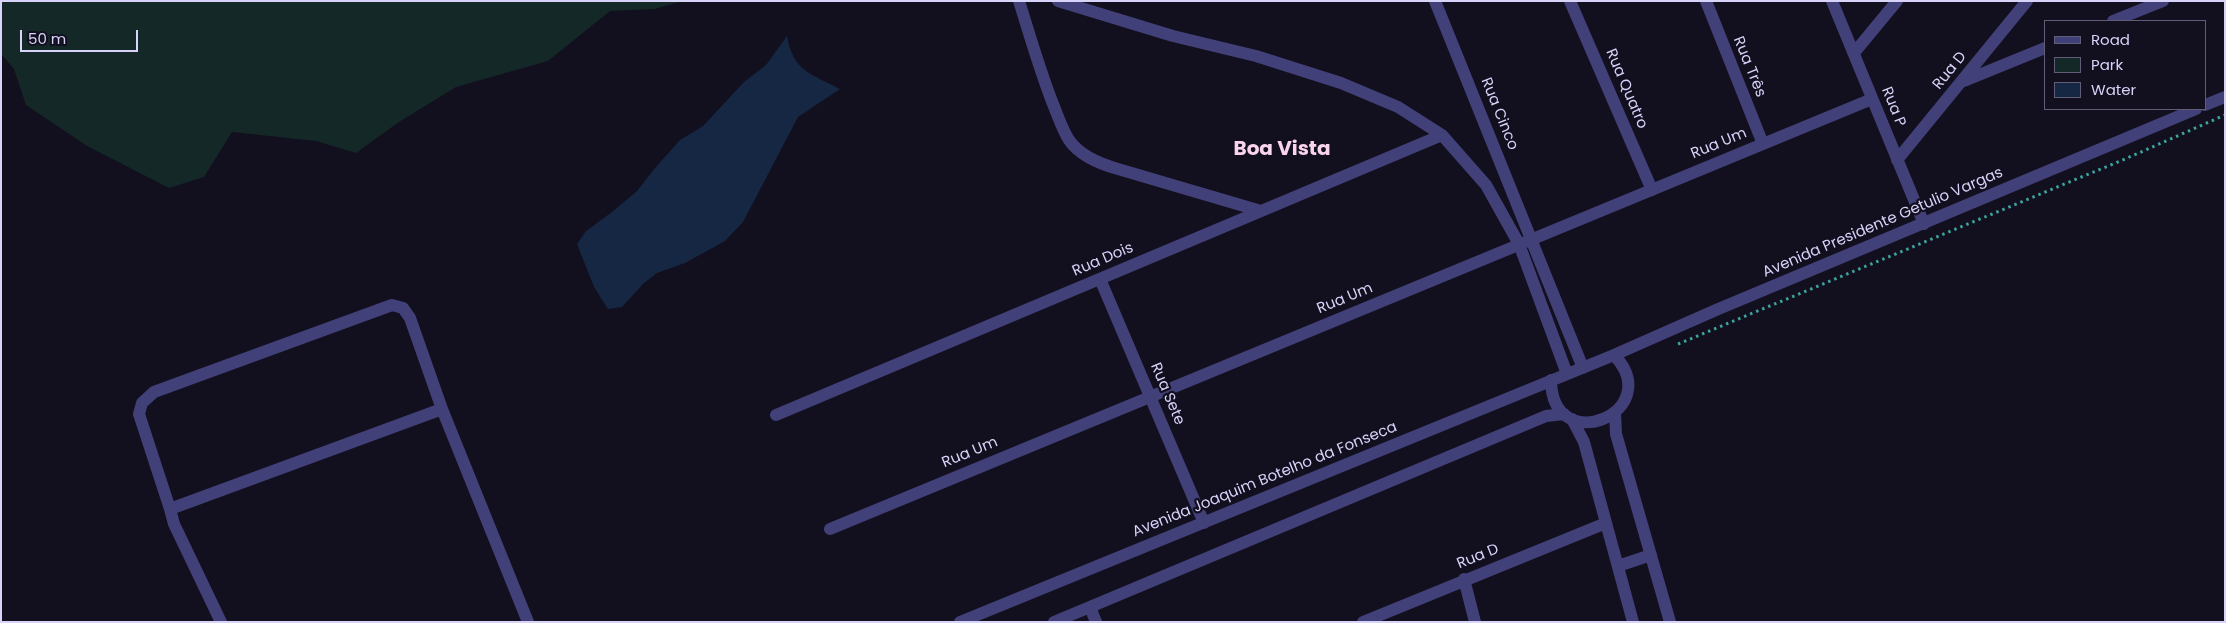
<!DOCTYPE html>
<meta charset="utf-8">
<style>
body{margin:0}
#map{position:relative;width:2226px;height:623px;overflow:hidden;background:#120f1f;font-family:Poppins,sans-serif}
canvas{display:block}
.frame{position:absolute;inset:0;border:2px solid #d7d3f9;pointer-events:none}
.legend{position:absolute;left:2044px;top:20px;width:162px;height:90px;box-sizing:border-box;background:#120f1f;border:1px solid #615d76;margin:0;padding:6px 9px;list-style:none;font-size:15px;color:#d7d3f9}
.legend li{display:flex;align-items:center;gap:10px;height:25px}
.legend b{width:25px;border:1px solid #615d76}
.scale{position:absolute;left:20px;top:30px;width:118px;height:22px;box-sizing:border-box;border:2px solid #d7d3f9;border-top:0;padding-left:6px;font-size:15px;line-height:18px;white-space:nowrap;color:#d7d3f9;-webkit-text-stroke:4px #120f1f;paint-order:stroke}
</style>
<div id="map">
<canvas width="2226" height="623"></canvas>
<div class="frame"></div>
<ul class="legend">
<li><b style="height:6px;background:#424078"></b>Road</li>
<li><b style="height:14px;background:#132827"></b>Park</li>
<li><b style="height:14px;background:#152743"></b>Water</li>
</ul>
<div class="scale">50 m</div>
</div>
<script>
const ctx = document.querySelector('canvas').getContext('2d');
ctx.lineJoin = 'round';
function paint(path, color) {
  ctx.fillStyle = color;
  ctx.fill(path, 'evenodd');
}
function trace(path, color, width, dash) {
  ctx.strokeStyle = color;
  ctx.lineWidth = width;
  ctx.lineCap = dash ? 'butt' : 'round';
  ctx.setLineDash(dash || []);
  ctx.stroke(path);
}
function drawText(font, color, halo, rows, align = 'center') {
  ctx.font = font + ' Poppins,sans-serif';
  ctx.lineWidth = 4.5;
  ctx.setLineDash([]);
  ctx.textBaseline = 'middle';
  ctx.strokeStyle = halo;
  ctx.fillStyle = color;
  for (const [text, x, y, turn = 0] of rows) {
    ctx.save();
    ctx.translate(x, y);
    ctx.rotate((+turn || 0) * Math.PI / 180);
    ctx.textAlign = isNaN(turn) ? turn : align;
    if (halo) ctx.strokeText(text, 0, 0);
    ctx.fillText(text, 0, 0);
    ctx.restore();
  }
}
paint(new Path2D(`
 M1,1H683L655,9L610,11L548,61L456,87L399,122L356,153L316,141L232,132L204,177L169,188L87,146L26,105L14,69L1,54Z`), '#132827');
paint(new Path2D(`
 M787,36C793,71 811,74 840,89L798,117L743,222L725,241L685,263L657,273L643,284L622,307L608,309L594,287L577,244L586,231L612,212L637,191L655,168L680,140L703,126L744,82L766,65Z`), '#152743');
trace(new Path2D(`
 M1678,344L2125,159L2225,115`), '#3da39c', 3, [2.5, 4]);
trace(new Path2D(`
 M1019,1C1030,36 1040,71 1053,104C1058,116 1062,129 1069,140C1080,156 1100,164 1118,169L1261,211
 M1058,1L1173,36L1256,56L1341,83L1398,107L1442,135L1486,185L1519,244L1567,374
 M1435,1L1583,368
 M1570,1L1652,190
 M1706,1L1763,144
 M1832,1L1924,224
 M2113,21L2163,1
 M1854,53L1897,1
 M1964,81L2045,48
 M2205,105L2225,97
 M1897,160L2027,1
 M1100,279L1204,523
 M1551,380C1552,460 1668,412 1614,355
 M1615,413L1616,434L1670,622
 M776,415L1442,135
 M1572,419L1584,442L1633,622
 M170,509L139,414L142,403L154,392L392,305L403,308L410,318L442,409L528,622
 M830,529L1872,99
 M1618,566L1651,555
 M1464,579L1475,622
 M1090,607L1096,622
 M221,622L174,524L170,509L442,409
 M960,622L1614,355L1716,310L2196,109
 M1054,622L1546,416L1564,414
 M1363,622L1606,523`), '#424078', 12);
drawText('15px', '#d7d3f9', '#120f1f', [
 ["Rua Três",1749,67,68],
 ["Rua D",1950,71,-51],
 ["Rua Quatro",1626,89,67],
 ["Rua P",1893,107,68],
 ["Rua Cinco",1499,114,68],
 ["Rua Um",1719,144,-22],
 ["Avenida Presidente Getulio Vargas",1883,223,-23],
 ["Rua Dois",1103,260,-23],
 ["Rua Um",1345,299,-22],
 ["Rua Sete",1167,394,67],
 ["Rua Um",970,453,-22],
 ["Avenida Joaquim Botelho da Fonseca",1265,480,-22],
 ["Rua D",1478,557,-22]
]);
drawText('bold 20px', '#f9d4ec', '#120f1f', [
 ["Boa Vista",1282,150]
]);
</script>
